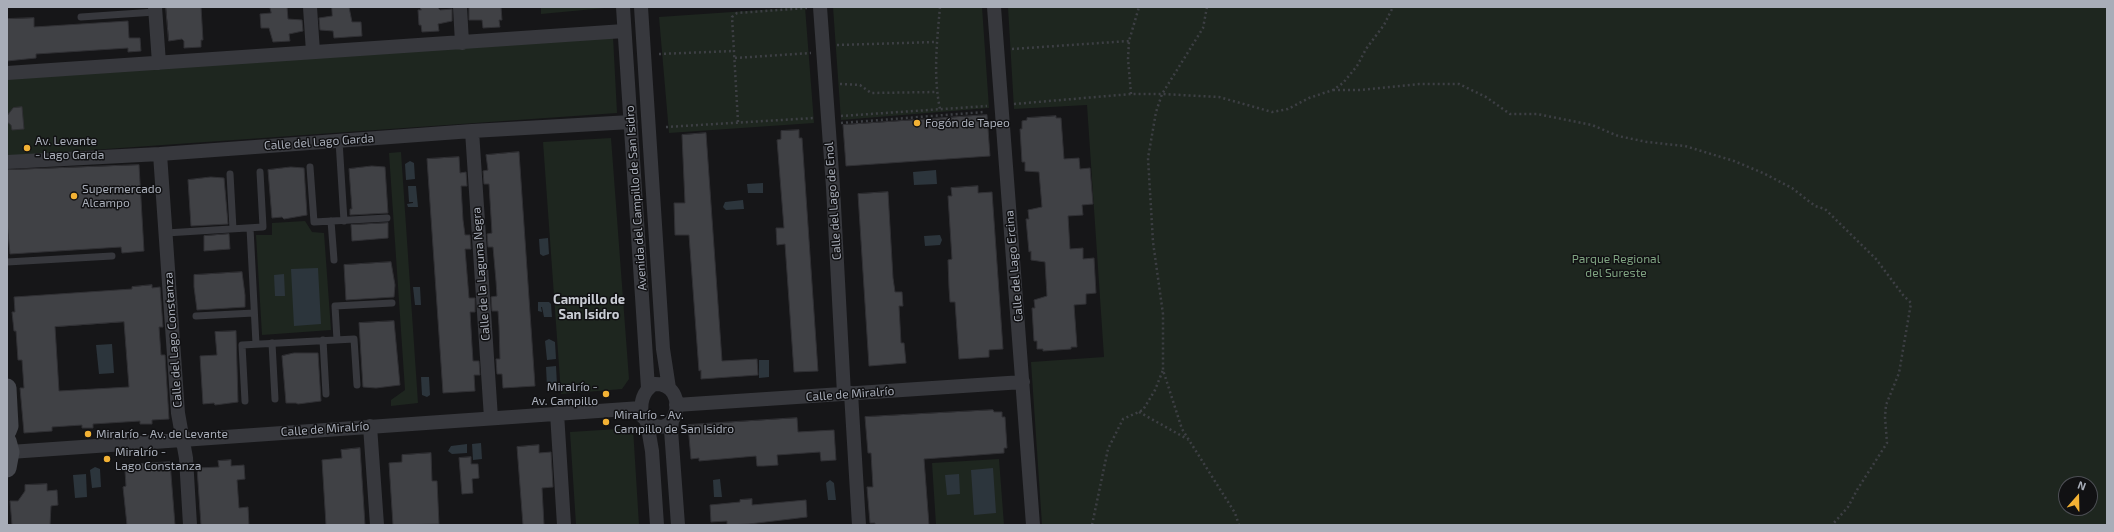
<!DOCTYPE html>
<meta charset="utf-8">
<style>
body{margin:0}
#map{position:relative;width:2114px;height:532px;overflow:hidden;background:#161618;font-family:"Exo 2",sans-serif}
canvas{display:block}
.frame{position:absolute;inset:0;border:8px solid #a8adb8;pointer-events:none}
.north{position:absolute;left:2058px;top:476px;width:40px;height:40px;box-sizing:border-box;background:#111113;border:1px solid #4d4f55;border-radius:50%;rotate:20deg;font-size:11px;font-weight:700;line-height:16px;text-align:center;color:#a8adb8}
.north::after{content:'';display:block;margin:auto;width:14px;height:18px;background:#f2b134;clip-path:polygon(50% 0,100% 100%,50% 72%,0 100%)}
</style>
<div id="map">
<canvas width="2114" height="532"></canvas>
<div class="frame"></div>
<div class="north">N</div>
</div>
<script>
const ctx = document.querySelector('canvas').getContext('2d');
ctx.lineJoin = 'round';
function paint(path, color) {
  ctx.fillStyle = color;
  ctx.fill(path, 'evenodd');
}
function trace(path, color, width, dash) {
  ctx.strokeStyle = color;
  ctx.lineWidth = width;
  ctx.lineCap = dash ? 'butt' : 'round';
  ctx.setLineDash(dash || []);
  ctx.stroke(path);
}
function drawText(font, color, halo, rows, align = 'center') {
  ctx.font = font + ' "Exo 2",sans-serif';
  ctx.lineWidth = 3;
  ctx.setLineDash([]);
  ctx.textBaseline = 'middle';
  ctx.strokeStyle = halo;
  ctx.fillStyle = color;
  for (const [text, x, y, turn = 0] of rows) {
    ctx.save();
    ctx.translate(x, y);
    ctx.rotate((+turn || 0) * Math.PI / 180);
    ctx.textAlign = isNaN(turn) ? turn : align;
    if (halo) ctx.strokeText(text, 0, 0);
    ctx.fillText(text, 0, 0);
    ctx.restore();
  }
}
paint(new Path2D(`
 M541,7H605V8L541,14Z
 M805,7L814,123L669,133L659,17Z
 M833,7H982L989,108L841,120Z
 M1008,7H2107V525H1042L1031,362L1104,357L1087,105L1014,109ZM2066,484H2090V508H2066Z
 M613,37L617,113L7,156V77Z
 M611,138L629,379L622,389L561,394L543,142Z
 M401,152L418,403L391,406V400L405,390L389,153Z
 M305,221L312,232L324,233L331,330L262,335L256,235H272V223Z
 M633,428L639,525H576L570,432Z
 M999,459L1004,525H936L932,463Z`), '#1e261f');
paint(new Path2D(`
 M410,161L414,163L415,179L406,180L405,164Z
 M936,170L937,184L914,185L913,172Z
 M763,183V193H748L747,184Z
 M408,186H416L418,207H408L407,204L413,203V202H409Z
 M743,200L744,209L726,210L723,207L725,202Z
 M940,235L942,240L940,245L925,246L924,236Z
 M548,238L549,254L543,256L540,254L539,239Z
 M318,268L321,324L294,326L291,269Z
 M284,274L285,296H275L274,275Z
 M413,287H420L421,305H415Z
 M538,302H549L551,304L552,317H544L542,307H541L542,312L538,311Z
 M549,339L555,342L556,359L547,360L545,341Z
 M112,344L114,373L99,374L96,345Z
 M759,360H769V377L759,378Z
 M556,366L557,385L550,388L547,386L546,367Z
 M421,377H429L430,395L427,397L422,395Z
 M481,443L482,459L473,460L472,444Z
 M467,444V453L452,454L448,451L451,446Z
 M95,467L100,469L101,487L92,488L90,470Z
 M993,468L996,513L974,515L971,470Z
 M86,474L87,497L75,498L73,475Z
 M959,474L960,494L947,495L945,475Z
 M720,479L722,497H714L713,480Z
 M830,480L834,483L836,500H828L826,483Z`), '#2c353c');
const building = new Path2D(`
 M166,7H201L203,40H201V47L184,48V41L182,39L169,41Z
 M270,7H287L288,19L302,20L303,31L289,34L290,41L273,42L269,28H261L260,14L271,13Z
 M332,7H349L352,22H361L362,36L334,38L333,31L320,30L319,18L332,16Z
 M420,7H437L440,10L452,9V21L438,24L439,31L422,32L421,25H419L418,10H421Z
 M479,7H501L502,20H499L500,27L483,28L482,20H469V8Z
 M34,18V27L128,21L129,38H140L141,51L128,52V48L36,54V58L7,61V19Z
 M22,107L24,129L12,130L11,125L7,122V116L13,108Z
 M987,115L990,156L846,166L843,125Z
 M1056,116V118H1061L1064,159L1079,158L1080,169L1090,168L1093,204L1082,205L1083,215L1068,216L1070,249L1083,248V259L1094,258L1096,293L1086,294V304L1074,305L1077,347H1071V349L1043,351V349H1037V341H1034L1032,308H1035L1034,300L1047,296L1045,262L1031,260V251L1029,252L1026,219H1029L1028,210L1042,207L1039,172L1025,171V162H1022L1020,129H1022V121L1027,120V118Z
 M799,130V138H802L818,371L794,372L785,244L777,245L776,228H784L777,140L781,139V131Z
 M706,133L722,361L757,359L758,375L701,379V370L699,371L689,235H675L674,203H685L682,135Z
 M519,152L535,386L503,388L502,374H497L496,359H500L499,326L498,311H492L491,297L497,296L496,281L493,247H488L487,234L492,233L489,184H484L483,171L488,170L486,155Z
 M459,157L460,173L466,172L467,186H461L463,220L465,235H470L471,249H465L469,298H475V312H470L472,346L473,361H479L480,375H474L475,391L443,393L427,159Z
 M139,165L144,251L122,253L121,247L10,254L7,222V170Z
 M372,166L385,167L388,213L350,215V209H352L349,169Z
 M291,167L304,168L307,215L284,219L282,217L272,218L268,170Z
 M211,177L224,178L228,224L191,226L188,180Z
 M978,186V193L992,192L1003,349L989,350V357L959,359L955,302H950L949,288L948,260L952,259L948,196H952L951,188Z
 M888,192L893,278L895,292H902L903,306H899L901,343H904L906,363L869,366L858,194Z
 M388,223V238L352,241L351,225Z
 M229,234L230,249L204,251V236Z
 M391,262L395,285L394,297L346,300L344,265Z
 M242,272L245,295V307L197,310L194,287V275Z
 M152,285V288L160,287L163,327H159L161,355H165L169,419L152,420V424H140V421L93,424V428H82V425L52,427V431L24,433L20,388H24L22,360H18L16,331H14L12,312H15L14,297L132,289V287ZM124,322L129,387L59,391L55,327Z
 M394,321L400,385L376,388L363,387L359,323Z
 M236,331L238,402L215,405L214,403L203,404L200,356L217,355L215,332Z
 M294,353H318L321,401L298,404L296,403H286L282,356Z
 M993,410L994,412H1002V417H1005L1007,448H1004V453L924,459L929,525H875V523H870L867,487H873L871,453H868L865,417Z
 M797,418L798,432L834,430L836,460L821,461L820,452L777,455L778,465L764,466H757L756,456L699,461V458L691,459L688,425Z
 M539,445V453L551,452L553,487L542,488L544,525H523L517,447Z
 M360,448L365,525H326L322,460L342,458L341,450Z
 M431,453L432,481H437L439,524L393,525L389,463L402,462V455Z
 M471,457V464H478L479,478L472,479L473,493L462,494L459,458Z
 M231,460V466L244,465L245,479L237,480L239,508L248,507L249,525H201L197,468L219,467L218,461Z
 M170,462L175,525H127L123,487L126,486L125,471L142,470L141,464Z
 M47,484V491L57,490L58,505L51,506L50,525H12L10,501H18L25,491V485Z
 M752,499V505L806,500L807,517L749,524L727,525V521L711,522L710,505L740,502V500Z`);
paint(building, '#404145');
trace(building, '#303034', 1);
trace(new Path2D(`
 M940,7C937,41 933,76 940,109
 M1207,7L1203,28L1162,94L1156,112L1148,158L1153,242L1163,314V370L1182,429L1235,513L1239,525
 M837,45L936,42
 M1012,49L1129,41
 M659,54L734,51
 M735,58L811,53
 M840,84L860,85L871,93L936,92
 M1333,90H1361L1419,84H1459L1486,97L1510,114H1537L1592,125L1618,136L1647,142L1685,146L1734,161L1763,173L1792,188L1815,206L1825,209L1876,259L1903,295L1911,303L1899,373L1886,405L1885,417L1887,443L1857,490L1848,507L1832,525
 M1131,94L1128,59L1129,41L1139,7
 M1014,104L1131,94H1162L1219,97L1272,112L1288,109L1309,98L1333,90L1343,83L1357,66L1366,49L1384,25L1393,7
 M841,116L987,106
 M738,122L732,17L737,13L807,8
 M841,123L984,112
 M666,127L814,118
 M1139,412L1189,440
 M1092,525L1108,449L1123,419L1143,410L1155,390L1163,370`), '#3d3f44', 2.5, [2, 3]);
trace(new Path2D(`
 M81,17L155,12
 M339,141L344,221
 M310,167L314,222L387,218
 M230,174L233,229
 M331,221L334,260
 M250,228L256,344
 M166,233L263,227L260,172
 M7,262L112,256
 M196,316L254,313
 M323,340L326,394
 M337,340L335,306L392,303
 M272,343L275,399
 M245,401L242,345L354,339L357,385`), '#37383d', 7);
trace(new Path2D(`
 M155,7L159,63
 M310,7L313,52
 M460,7L462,43
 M623,7L648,388
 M641,7L663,349L669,388
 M820,7L833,187L844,394
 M994,7L1033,525
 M7,73L624,31
 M472,131L491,418
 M160,154L178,413L186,458L190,525
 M7,162L160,154L472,131L631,122
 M654,384C693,382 676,453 642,416C640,403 642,392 654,384Z
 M851,393L859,525
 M676,405L1023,382
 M557,413L564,525
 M672,421L671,430L678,525
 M647,422L652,451L657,525
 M370,426L377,525
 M10,452L641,408`), '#37383d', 14);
trace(new Path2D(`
 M7,388L9,426L7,431
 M7,441L10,452L7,468`), '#45474d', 19);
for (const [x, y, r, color] of [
 [917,123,4,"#f2b134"],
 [27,148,4,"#f2b134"],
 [74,196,4,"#f2b134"],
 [606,394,4,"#f2b134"],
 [606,422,4,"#f2b134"],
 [88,434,4,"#f2b134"],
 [107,459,4,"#f2b134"]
]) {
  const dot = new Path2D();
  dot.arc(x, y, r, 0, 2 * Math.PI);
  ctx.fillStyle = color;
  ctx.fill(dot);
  trace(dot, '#111113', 1.5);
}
drawText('12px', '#a8adb8', '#111113', [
 ["Fogón de Tapeo",925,123],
 ["Av. Levante",35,141],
 ["- Lago Garda",35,155],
 ["Supermercado",82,189],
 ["Alcampo",82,203],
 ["Miralrío -",598,387,"right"],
 ["Av. Campillo",598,401,"right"],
 ["Miralrío - Av.",614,415],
 ["Campillo de San Isidro",614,429],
 ["Miralrío - Av. de Levante",96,434],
 ["Miralrío -",115,452],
 ["Lago Constanza",115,466]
], 'left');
drawText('12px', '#a8adb8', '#111113', [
 ["Calle del Lago Garda",319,142,-4],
 ["Avenida del Campillo de San Isidro",636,198,-94],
 ["Calle del Lago de Enol",833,201,-94],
 ["Calle del Lago Ercina",1014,266,-95],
 ["Calle de la Laguna Negra",481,274,-94],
 ["Calle del Lago Constanza",173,340,-94],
 ["Calle de Miralrío",850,394,-4],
 ["Calle de Miralrío",325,429,-4]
]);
drawText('12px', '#7fa381', '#111113', [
 ["Parque Regional",1616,259],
 ["del Sureste",1616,273]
]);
drawText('bold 13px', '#c9ccd4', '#111113', [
 ["Campillo de",589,300],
 ["San Isidro",589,315]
]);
</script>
